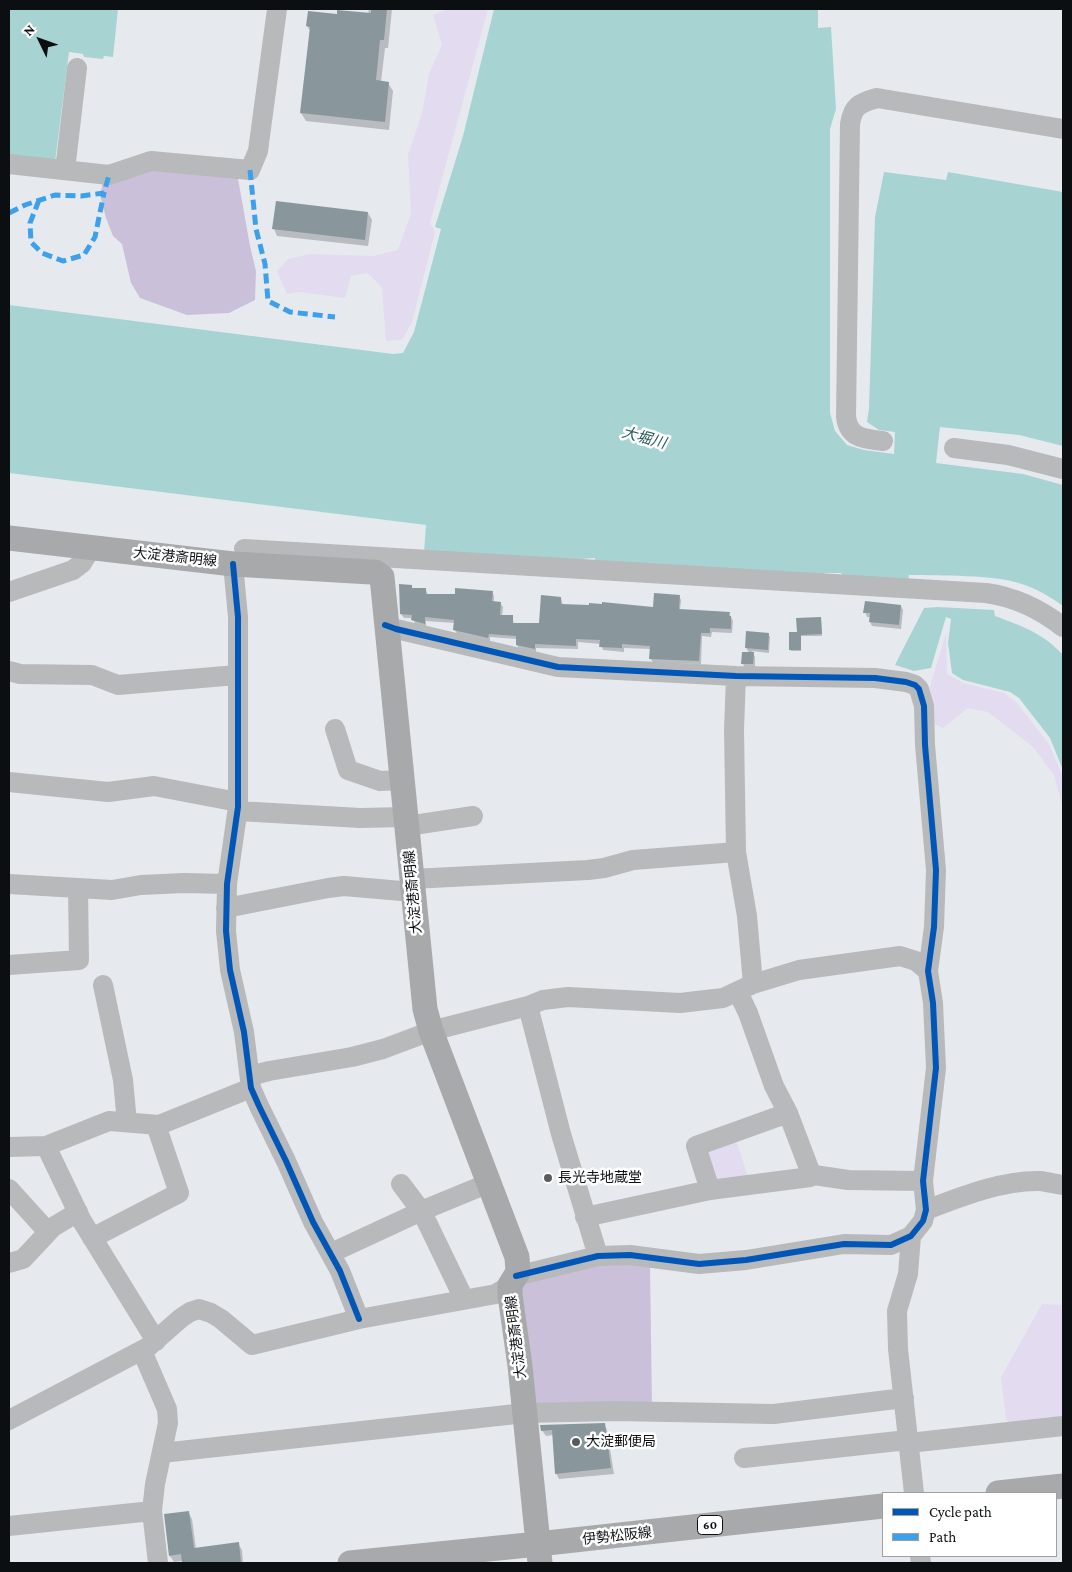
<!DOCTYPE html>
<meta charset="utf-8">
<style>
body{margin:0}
#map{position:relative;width:1072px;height:1572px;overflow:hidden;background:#e6eaef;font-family:"Crimson Pro",serif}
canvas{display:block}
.frame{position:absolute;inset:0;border:10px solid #0c0f11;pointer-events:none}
.legend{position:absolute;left:882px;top:1492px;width:175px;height:65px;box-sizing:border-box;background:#fff;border:1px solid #9e9fa0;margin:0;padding:6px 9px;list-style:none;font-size:15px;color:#0c0f11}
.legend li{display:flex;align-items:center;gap:10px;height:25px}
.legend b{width:25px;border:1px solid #9e9fa0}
.north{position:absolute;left:15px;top:15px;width:50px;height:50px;-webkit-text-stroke:4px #fff;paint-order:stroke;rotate:312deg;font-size:14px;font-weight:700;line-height:20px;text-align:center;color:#0c0f11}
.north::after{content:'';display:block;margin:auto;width:18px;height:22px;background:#0c0f11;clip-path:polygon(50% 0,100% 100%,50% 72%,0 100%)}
</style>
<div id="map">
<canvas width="1072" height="1572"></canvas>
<div class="frame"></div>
<ul class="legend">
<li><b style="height:6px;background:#0057b8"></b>Cycle path</li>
<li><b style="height:6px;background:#3ca1ea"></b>Path</li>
</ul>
<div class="north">N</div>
</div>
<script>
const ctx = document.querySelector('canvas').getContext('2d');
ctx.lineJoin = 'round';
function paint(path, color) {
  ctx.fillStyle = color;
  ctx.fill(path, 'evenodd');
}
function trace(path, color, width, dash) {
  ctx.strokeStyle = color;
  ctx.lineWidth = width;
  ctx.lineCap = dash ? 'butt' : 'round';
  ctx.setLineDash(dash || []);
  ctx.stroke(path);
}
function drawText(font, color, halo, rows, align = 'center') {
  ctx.font = font + ' "Crimson Pro","Noto Sans JP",serif';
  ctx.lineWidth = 5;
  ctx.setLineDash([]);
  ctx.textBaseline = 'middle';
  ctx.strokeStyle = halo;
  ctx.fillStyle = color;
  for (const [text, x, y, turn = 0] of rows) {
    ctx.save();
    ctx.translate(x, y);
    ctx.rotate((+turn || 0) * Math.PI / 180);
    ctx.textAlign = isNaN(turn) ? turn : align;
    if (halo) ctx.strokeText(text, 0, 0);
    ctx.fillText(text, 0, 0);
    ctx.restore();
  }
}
paint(new Path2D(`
 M448,9H488L430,223L435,232L412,322L402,340L386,341L382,288L368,273L351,276L345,298L299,292L287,294L277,271L288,259L310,254L373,256L398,250L411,213L408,155L422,113L429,74L442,45L433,15Z
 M946,633L947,674L964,683L1004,693L1017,703L1049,744L1063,777V808L1054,775L1033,747L988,712L968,708L943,728L933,723L930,687Z
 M734,1135L750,1182L716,1186L700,1148Z
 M1042,1304L1063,1305V1420L1012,1426L1006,1419L1001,1377Z`), '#e3dbf0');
paint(new Path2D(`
 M147,164L237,173L250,246L256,271L255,300L229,313L187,315L140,298L131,283L122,244L113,236L106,218L100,195L104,178Z
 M597,1261L650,1265L652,1405L531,1408L517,1290L525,1279Z`), '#cbc0d9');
paint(new Path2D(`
 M9,9H118L113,57L104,56L103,59L84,57L83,54L69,52L55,162L9,156Z
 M494,9H818V28L831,27L836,109L830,129V413L835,431L847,445L864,450L894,454L895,432L879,430L867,422L869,408L875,217L884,172L946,180L948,172L1063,192V446L1019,435L940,427L936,463L1023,474L1063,485V606C1051,597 1037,589 1022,584C992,574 942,576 909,575L908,580L843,576L841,573H824V575L595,562V558L579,559L578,561L424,553L426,525L9,473V305L393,354L403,353L414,332L441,229L435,227L463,136Z
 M938,607L994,610L995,616C1022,626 1043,633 1063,655V770L1050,738L1019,698L1010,692L963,680L952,673L948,643L951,619L946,617L931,668L914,671L895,665L924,608Z`), '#a7d4d3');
paint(new Path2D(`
 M369,9H392L388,48H385L381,82L388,83L393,91L389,130L306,121L301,113L310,31L307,26L338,16L368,14Z
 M368,213L372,220L368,246L277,236L274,229Z
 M411,586L413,589L426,590L428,595L456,596L492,592L494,596V603H500L503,607L502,617L512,616L514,624H540L561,598L563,605L655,608L679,596L681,600L680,610L729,613L733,621L732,633L712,632L711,637L702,636L701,664L653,663L651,659V649L624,648V652L603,650L601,644L578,642V649L536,648V652L519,649L517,645V639L490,637V642L457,634L455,630V623L426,621V627L415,624L413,618H404L401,614Z
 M901,606L903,610L901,629L872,626L870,622V617H867L865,612Z
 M821,618L822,636H801V651H791L790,649L798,633Z
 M768,634L770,637L769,653L752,651L755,657V668H745L743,664L749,653L746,647Z
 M604,1424L607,1430L614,1474L559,1479L556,1473L553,1435L546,1436L542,1430Z
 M188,1512L192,1519L196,1549L238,1544L242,1550L243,1563H183V1561L174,1562L170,1556Z`), '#0003');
paint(new Path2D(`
 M371,9H387L384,40H380L376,80L389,82L385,122L300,113L310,27L306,26L308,11L337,14V10L371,13Z
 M276,201L368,212L365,240L272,229Z
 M399,584L412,585V588H426V594H455V588L493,591L492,601L501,602L500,615H513V623H539L541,595L561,597V604L589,605V603L602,604V602L653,607L654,593L680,595L679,609L730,612L729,616H731V629L710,628V633H701L699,661L649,659L650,646L622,644V648L599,647L600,640L576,639V646L535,644V649L516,645V636L489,634L488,638L453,630L454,620L425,617V624L411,620L412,615L400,614Z
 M865,601L901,605L899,625L869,622L870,613H863Z
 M821,617L822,634L801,635V650H789V632H797L796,618Z
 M746,631L769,633L768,650L745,648Z
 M742,652H754L753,664H741Z
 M605,1423L611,1468L555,1474L552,1430L541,1431L540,1425Z
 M189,1511L194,1548L239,1542L241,1563H182L181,1554L169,1556L164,1514Z`), '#89969b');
trace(new Path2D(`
 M9,164L109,175L151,161L250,170L258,151L277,9
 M65,170L77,68
 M883,441C864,439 848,438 846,416L850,124C853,106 859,103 877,98L1063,129
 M954,448L1008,455L1063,469
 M244,549L986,593C1015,597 1040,609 1063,627
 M233,564L238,617V807L227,884L226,931L230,970L244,1032L251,1088L259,1106L286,1161L313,1222L340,1271L359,1319
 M9,592L73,570L82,563L91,548
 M385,625L396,629L558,667L736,676L875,678L906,682L915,685L919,689L924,706L925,745L936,870L934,927L928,971L933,1003L936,1068L923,1181L926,1210L923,1221L911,1236L891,1245L844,1244L746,1260L699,1264L630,1255L598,1256L516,1276
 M9,671L20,674L92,675L118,685L237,675
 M736,676L734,730L736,852L747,916L753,984
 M335,729L348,770L380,781L402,780
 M9,782L108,792L154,786L238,802
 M238,811L360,818L406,817
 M407,826L473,816
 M412,879L588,870L604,868L633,860L736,852
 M9,884L112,890L141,885L184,883L227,884
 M226,908L328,888L344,886L413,892
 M9,965L79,960L78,888
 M103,985L123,1080L127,1122
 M738,992L748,1013L774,1086L788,1113L810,1171L814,1175L848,1180L923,1181
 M528,1006L561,1134L598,1256
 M250,1076L269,1071L352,1057L383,1049L431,1031L528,1006L543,1000L568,997L680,1003L723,998L753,984L799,970L900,956L916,961L928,971
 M46,1146L82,1221L156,1341
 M9,1147L46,1146L109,1121L159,1125L251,1088
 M401,1184L422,1212L464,1299
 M9,1189L48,1232
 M710,1190L696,1146L788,1113
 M926,1210C960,1197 1002,1180 1040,1181C1048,1182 1056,1184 1063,1185
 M585,1217L710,1190L810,1177L814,1175
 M911,1236L908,1274L897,1311L898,1349L914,1493
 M92,1238L179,1193L156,1125
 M331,1253L426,1209L489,1183
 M9,1263L23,1259L53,1227L78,1212
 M142,1351L167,1409L168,1423L155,1484L152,1511L158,1563
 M9,1420L148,1347L181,1318L190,1312L199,1309L211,1313L221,1319L252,1345L359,1319L496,1294L510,1285
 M163,1450L171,1452L525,1413L615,1411L774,1414L904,1398
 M744,1458L898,1441L909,1443L1063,1426
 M9,1526L152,1511
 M920,1556L921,1563`), '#b8b9ba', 20);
trace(new Path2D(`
 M9,538L233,564L371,572H375L382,577L425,1009L431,1031L517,1257L518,1272L510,1285V1295L520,1366L540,1563
 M998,1493L1063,1486
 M350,1563L538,1544L883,1506`), '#a7a9ab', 25);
trace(new Path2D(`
 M250,170L256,229L265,264L268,301L290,312L335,317
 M39,200L30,223L31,242L42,253L63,261L84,255L95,237L104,193
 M9,213L25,205L55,195L81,196L104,193L109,175`), '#3ca1ea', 5, [10, 5]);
trace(new Path2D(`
 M233,564L238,617V807L227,884L226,931L230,970L244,1032L251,1088L259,1106L286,1161L313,1222L340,1271L359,1319
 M385,625L396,629L558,667L736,676L875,678L906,682L915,685L919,689L924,706L925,745L936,870L934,927L928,971L933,1003L936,1068L923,1181L926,1210L923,1221L911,1236L891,1245L844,1244L746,1260L699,1264L630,1255L598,1256L516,1276`), '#0057b8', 6);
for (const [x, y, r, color] of [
 [548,1178,5,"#585c5f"],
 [576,1442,5,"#585c5f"]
]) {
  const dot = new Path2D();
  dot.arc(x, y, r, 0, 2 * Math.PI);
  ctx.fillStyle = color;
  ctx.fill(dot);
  trace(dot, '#fff', 2);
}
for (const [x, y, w] of [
 [710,1525,25]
]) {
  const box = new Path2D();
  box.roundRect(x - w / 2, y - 9.5, w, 19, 4);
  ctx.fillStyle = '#fff';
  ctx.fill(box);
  trace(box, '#0c0f11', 1);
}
drawText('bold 12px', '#0c0f11', null, [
 ["60",710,1525]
]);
drawText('14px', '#0c0f11', '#fff', [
 ["大淀港斎明線",175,557,6],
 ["大淀港斎明線",413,892,-95],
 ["大淀港斎明線",516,1337,-97],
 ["伊勢松阪線",617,1536,-6]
]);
drawText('14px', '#0c0f11', '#fff', [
 ["長光寺地蔵堂",558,1178],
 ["大淀郵便局",586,1442]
], 'left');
drawText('italic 15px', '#255b58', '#fff', [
 ["大堀川",644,438,15]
]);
</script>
